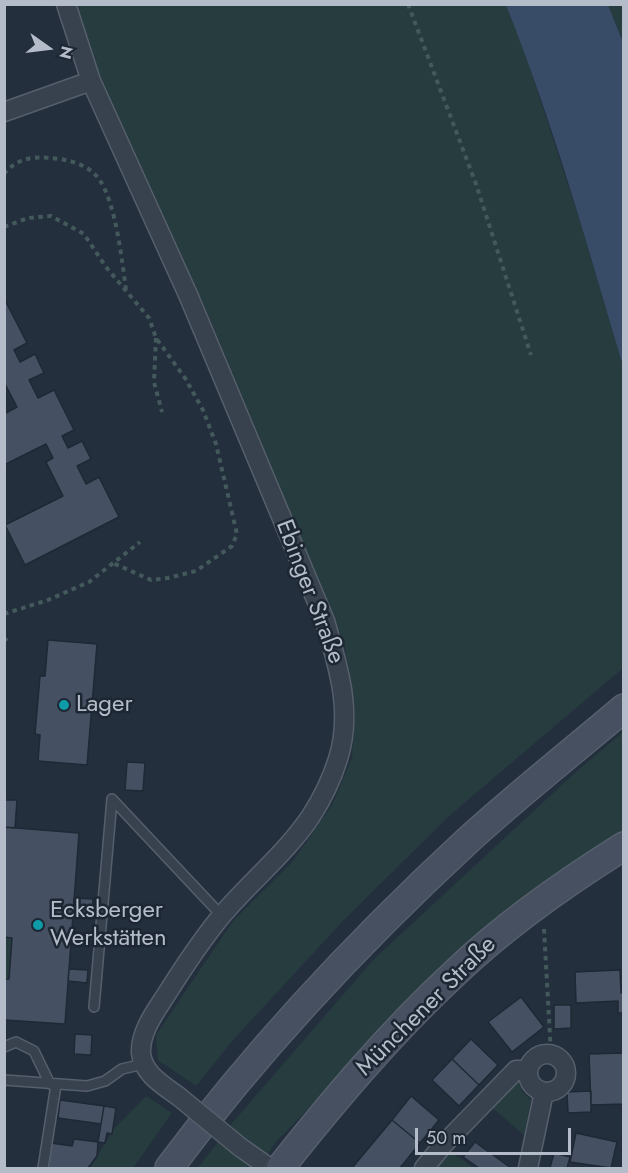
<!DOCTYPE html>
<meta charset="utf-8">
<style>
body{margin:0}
#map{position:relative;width:628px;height:1173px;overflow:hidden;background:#242f3e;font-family:Jost,sans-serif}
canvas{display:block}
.frame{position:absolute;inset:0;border:6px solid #b4bcc9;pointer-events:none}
.north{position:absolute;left:18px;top:18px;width:60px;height:60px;-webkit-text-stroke:4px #1d2633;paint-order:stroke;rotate:104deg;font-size:16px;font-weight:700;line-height:24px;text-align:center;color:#b4bcc9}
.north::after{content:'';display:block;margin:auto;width:21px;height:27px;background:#b4bcc9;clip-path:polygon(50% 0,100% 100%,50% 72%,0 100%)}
.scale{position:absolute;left:415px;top:1128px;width:156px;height:27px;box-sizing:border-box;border:3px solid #b4bcc9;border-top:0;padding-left:8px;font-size:18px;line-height:21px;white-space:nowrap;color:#b4bcc9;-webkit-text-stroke:4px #1d2633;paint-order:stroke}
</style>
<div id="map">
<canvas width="628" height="1173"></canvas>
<div class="frame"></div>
<div class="north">N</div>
<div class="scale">50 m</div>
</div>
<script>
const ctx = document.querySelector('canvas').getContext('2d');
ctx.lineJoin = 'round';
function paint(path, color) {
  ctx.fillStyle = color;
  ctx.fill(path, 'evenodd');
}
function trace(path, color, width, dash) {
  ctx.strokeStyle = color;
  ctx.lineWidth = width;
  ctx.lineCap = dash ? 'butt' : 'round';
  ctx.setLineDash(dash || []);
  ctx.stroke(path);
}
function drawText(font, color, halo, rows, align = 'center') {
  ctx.font = font + ' Jost,sans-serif';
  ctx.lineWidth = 5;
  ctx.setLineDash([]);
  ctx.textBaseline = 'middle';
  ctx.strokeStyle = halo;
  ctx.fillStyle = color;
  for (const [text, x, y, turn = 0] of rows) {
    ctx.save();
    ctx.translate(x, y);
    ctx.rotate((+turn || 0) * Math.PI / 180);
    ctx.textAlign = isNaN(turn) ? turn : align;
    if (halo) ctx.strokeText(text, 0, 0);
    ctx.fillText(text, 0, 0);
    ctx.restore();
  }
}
paint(new Path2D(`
 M73,5H506L524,49L582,228L623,366V668L449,816L343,921L233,1040L196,1086L158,1060L156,1035L233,921L293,861L332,805L352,758L355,712L344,643L205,307L102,89Z
 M608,5H623V42V41Z
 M623,732V835L349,1067L275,1143L259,1168H198L233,1122L374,959L577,771Z
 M4,937L12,938L9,979H5Z
 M517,1077L522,1091L531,1100L524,1135L490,1106Z
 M146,1096L172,1113L133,1168H90L113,1130Z
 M448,1150L474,1168H433Z`), '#263c3f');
paint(new Path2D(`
 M506,5H608L623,42V366C587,245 553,122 506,5Z`), '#394c67');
const building = new Path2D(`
 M4,302H6L27,343L14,350L20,362L35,354L44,373L29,380L38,398L54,390L74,430L62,436L68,448L82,441L91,459L77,466L86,484L99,477L119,517L25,565L5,525L63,496L46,462L53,458L46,444L4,465V414L17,407L4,382Z
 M48,640L97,644L87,765L38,761L40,735L35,734L40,676H45Z
 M127,762L145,763L143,791L125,790Z
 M4,800H17L15,828L4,827Z
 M4,827L79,833L65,1024L4,1020V979H9L12,938L4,937Z
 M74,898L93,899L92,913L73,912Z
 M69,969L88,970L87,983L68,981Z
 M620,970L621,993H624V1013H618V1001L576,1003L575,972Z
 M521,997L544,1027L512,1052L488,1022Z
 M554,1005H571V1028L554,1029Z
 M75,1034L92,1035L91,1055L74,1054Z
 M471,1039L498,1065L479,1085L452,1059Z
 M623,1053L624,1104L591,1105L589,1054Z
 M452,1059L479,1085L459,1106L432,1080Z
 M591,1091V1112L568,1113L567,1092Z
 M411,1096L439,1120L420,1143L392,1120Z
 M60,1100L104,1106L101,1124L58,1118Z
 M104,1106L116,1108L112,1134L107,1133L105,1143L98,1142Z
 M392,1120L420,1143L400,1168H352Z
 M576,1133L617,1142L611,1168L570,1162Z
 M74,1139L98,1142L97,1156L88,1168H48L51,1143L72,1146Z
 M475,1142L511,1168H479L463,1157Z
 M554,1153L570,1157L567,1168H550Z`);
paint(building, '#455162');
trace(building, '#1f2835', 1.5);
const lane = new Path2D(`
 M112,799L222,916
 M94,1007L112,799
 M4,1047L16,1042L34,1051L50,1084
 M4,1080L87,1086L105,1081L122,1069L143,1064
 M43,1168L56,1085`);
const street = new Path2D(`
 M66,4L91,81L189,297L325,621C338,666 353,712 338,759C332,778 322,799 311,816C287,852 251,881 223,914C202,939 183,968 166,995C155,1012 140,1032 141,1053C143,1074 163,1085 178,1096
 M4,112L91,81
 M528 1073a19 19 0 1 1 38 0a19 19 0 1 1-38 0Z
 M240,1147L270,1168
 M424,1168L443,1145L516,1070H527
 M528,1168L544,1092`);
const secondary = new Path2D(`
 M169,1168C256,1051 357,943 465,843C516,796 571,753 624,708
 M280,1168C334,1100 391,1032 456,972C506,924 565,883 624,846`);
trace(lane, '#565f6c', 12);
trace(street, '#565f6c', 21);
trace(secondary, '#565f6c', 30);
trace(new Path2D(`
 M408,4L476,184L531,355
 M4,174C16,159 32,156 50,158C67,159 88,164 99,179C116,203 122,261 126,290
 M4,227L28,218L51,216L84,234L106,267L149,318L156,338L185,378L203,410L216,444L237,534L232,546L196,571L168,578L151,580L113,563
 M156,338L154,382L162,412
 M4,614L48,600L89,582L140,542
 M4,638L7,641
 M544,929L551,1054`), '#44595c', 4, [4.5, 4.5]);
trace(lane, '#38414e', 9);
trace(street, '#38414e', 18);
trace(secondary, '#465061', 27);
const streetBridge = new Path2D(`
 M178,1096L240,1147`);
trace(streetBridge, '#565f6c', 21, []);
trace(streetBridge, '#38414e', 18);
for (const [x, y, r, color] of [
 [64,705,6,"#0f9aa8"],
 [38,925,6,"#0f9aa8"]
]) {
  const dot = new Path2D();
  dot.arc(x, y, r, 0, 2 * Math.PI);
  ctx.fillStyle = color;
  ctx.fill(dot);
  trace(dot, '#1d2633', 2);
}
drawText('24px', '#b4bcc9', '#1d2633', [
 ["Ebinger Straße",309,592,69],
 ["Münchener Straße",427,1007,-45]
]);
drawText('24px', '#b4bcc9', '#1d2633', [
 ["Lager",76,705],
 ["Ecksberger",50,911],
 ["Werkstätten",50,939]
], 'left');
</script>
